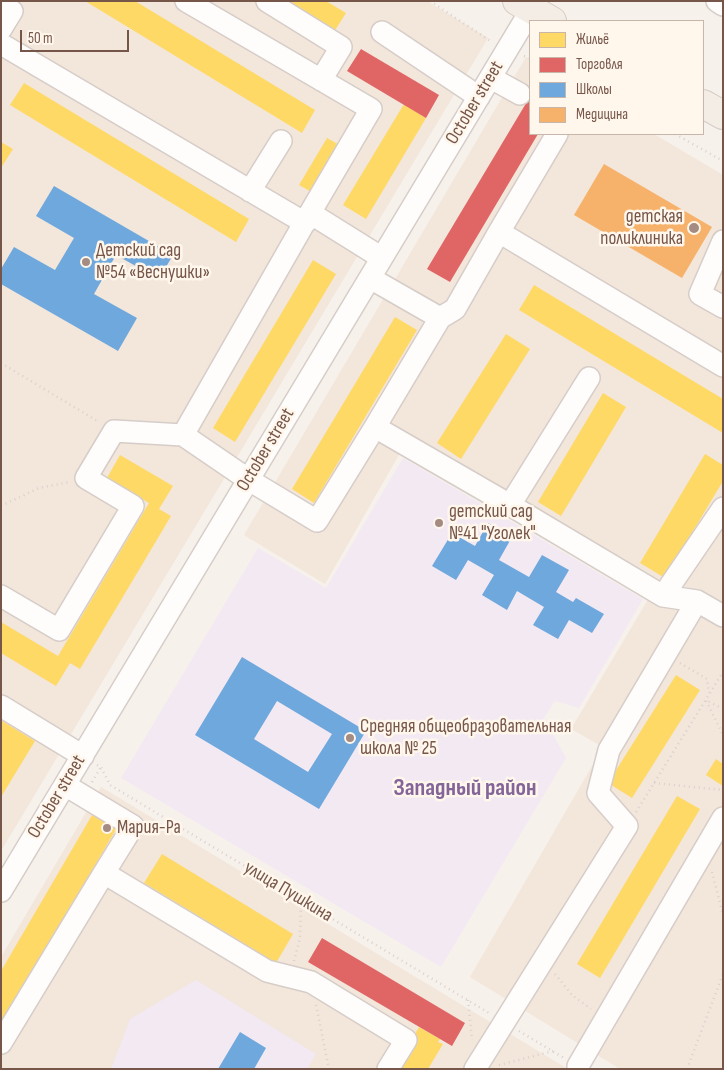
<!DOCTYPE html>
<meta charset="utf-8">
<style>
body{margin:0}
#map{position:relative;width:724px;height:1070px;overflow:hidden;background:#f7f1eb;font-family:"Sofia Sans Condensed",sans-serif}
canvas{display:block}
.frame{position:absolute;inset:0;border:2px solid #77564a;pointer-events:none}
.legend{position:absolute;left:529px;top:20px;width:175px;height:115px;box-sizing:border-box;background:#fff6ec;border:1px solid #c9b6ab;margin:0;padding:6px 9px;list-style:none;font-size:15px;color:#77564a}
.legend li{display:flex;align-items:center;gap:10px;height:25px}
.legend b{width:25px;border:1px solid #c9b6ab}
.scale{position:absolute;left:20px;top:30px;width:109px;height:22px;box-sizing:border-box;border:2px solid #77564a;border-top:0;padding-left:6px;font-size:15px;line-height:18px;white-space:nowrap;color:#77564a;-webkit-text-stroke:4px #fff6ec;paint-order:stroke}
</style>
<div id="map">
<canvas width="724" height="1070"></canvas>
<div class="frame"></div>
<ul class="legend">
<li><b style="height:14px;background:#ffd966"></b>Жильё</li>
<li><b style="height:14px;background:#e06666"></b>Торговля</li>
<li><b style="height:14px;background:#6fa8dc"></b>Школы</li>
<li><b style="height:14px;background:#f6b26b"></b>Медицина</li>
</ul>
<div class="scale">50 m</div>
</div>
<script>
const ctx = document.querySelector('canvas').getContext('2d');
ctx.lineJoin = 'round';
function paint(path, color) {
  ctx.fillStyle = color;
  ctx.fill(path, 'evenodd');
}
function trace(path, color, width, dash) {
  ctx.strokeStyle = color;
  ctx.lineWidth = width;
  ctx.lineCap = dash ? 'butt' : 'round';
  ctx.setLineDash(dash || []);
  ctx.stroke(path);
}
function drawText(font, color, halo, rows, align = 'center') {
  ctx.font = font + ' "Sofia Sans Condensed",sans-serif';
  ctx.lineWidth = 5;
  ctx.setLineDash([]);
  ctx.textBaseline = 'middle';
  ctx.strokeStyle = halo;
  ctx.fillStyle = color;
  for (const [text, x, y, turn = 0] of rows) {
    ctx.save();
    ctx.translate(x, y);
    ctx.rotate((+turn || 0) * Math.PI / 180);
    ctx.textAlign = isNaN(turn) ? turn : align;
    if (halo) ctx.strokeText(text, 0, 0);
    ctx.fillText(text, 0, 0);
    ctx.restore();
  }
}
paint(new Path2D(`
 M1,1H427L488,38L1,851Z
 M526,57L530,59V134H654L723,175V1069H620L470,977L603,747L571,729L649,598L400,453L325,584L244,535Z
 M101,787L568,1069H1V957Z`), '#f3e6db');
paint(new Path2D(`
 M403,458L643,599L579,708L555,701L544,718L566,758L441,967L121,778L258,548L326,588Z
 M196,980L316,1054L307,1069H111L130,1019Z`), '#f3e9f3');
paint(new Path2D(`
 M85,1H135L315,110L302,133Z
 M276,1H326L346,13L332,35Z
 M24,83L249,219L236,242L10,105Z
 M404,104L426,118L366,219L343,205Z
 M327,138L343,147L315,194L299,185Z
 M1,142L13,149L1,168Z
 M313,260L336,274L235,442L213,428Z
 M534,285L723,399V433L519,310Z
 M395,317L417,330L314,503L292,489Z
 M506,334L530,349L461,459L437,443Z
 M603,393L626,407L561,516L538,502Z
 M705,454L723,465V481L665,578L640,563Z
 M120,455L173,486L159,509L171,516L80,669L70,663L56,686L1,653V622L58,656L149,503L107,478Z
 M676,675L700,690L632,798L608,783Z
 M2,721L35,741L1,797V722Z
 M716,759L723,764V786L706,775Z
 M677,796L700,809L600,978L577,964Z
 M95,810L119,824L1,1028V971Z
 M162,854L293,934L276,963L144,883Z
 M419,1027L440,1039L438,1042L443,1044L428,1069H395Z`), '#ffd966');
paint(new Path2D(`
 M361,49L439,95L426,118L347,71Z
 M528,100L530,102V134H538L450,282L427,269Z
 M322,938L465,1023L452,1046L308,962Z`), '#e06666');
paint(new Path2D(`
 M54,186L173,255L159,279L116,255L94,294L137,318L118,351L1,284V269L14,247L55,270L74,238L36,216Z
 M488,523L512,537L499,560L529,577L542,555L569,570L556,592L573,602L576,598L604,614L592,633L569,620L558,639L533,625L544,607L517,591L507,610L482,595L494,575L468,560L456,580L432,566L452,533L475,546Z
 M242,657L366,731L319,809L195,735ZM277,701L332,734L308,772L254,739Z
 M240,1032L266,1048L254,1069H218Z`), '#6fa8dc');
paint(new Path2D(`
 M604,164L712,227L682,278L574,215Z`), '#f6b26b');
const minor = new Path2D(`
 M186,1L371,109L310,213
 M267,1L341,47L321,80
 M717,1L723,5
 M1,4L12,11L1,29
 M382,32L479,97
 M1,44L305,223
 M491,78L520,94
 M250,191L281,141
 M499,232L723,366
 M723,241L700,294L723,307
 M440,318L455,309L499,232L557,134
 M375,427L510,505L663,596L697,601L723,616
 M183,435L310,213L382,258
 M510,505L589,378
 M1,596L59,630L133,506L86,478L114,431L183,435L249,480L317,521L375,427L440,318L370,278
 M663,596L723,508
 M1,706L83,756
 M65,785L133,826L104,873
 M1,891L531,10
 M1,1043L104,873L267,971L311,982L406,1040L388,1069
 M578,1066L723,818
 M475,1069L627,826L598,793L609,750L697,601`);
const major = new Path2D(`
 M517,1L552,21
 M703,104L723,115`);
trace(minor, '#d6cdc8', 24);
trace(major, '#d6cbc6', 30);
trace(new Path2D(`
 M430,1L492,42
 M524,56L530,58
 M675,134L723,161
 M1,363L99,422
 M1,506L39,488L70,482
 M680,663L707,679L709,693
 M723,709L706,700L723,735
 M97,765L101,767L110,785L489,1013
 M92,782L101,767
 M654,783L723,790
 M636,812L723,672
 M712,872L723,915
 M294,961L300,938L301,900
 M555,974L572,995L591,1009
 M468,1000L472,1040
 M316,1005L329,1069
 M519,1031L564,1058
 M499,1065L553,1051
 M687,1069L723,974`), '#dad1ce', 2.5, [1, 4]);
trace(minor, '#fefdfc', 21);
trace(major, '#f3ede5', 28);
for (const [x, y, r, color] of [
 [694,228,6,"#a48c82"],
 [86,262,5,"#a48c82"],
 [439,523,5,"#a48c82"],
 [350,738,5,"#a48c82"],
 [107,828,5,"#a48c82"]
]) {
  const dot = new Path2D();
  dot.arc(x, y, r, 0, 2 * Math.PI);
  ctx.fillStyle = color;
  ctx.fill(dot);
  trace(dot, '#fff6ec', 2);
}
drawText('19px', '#77564a', '#fff6ec', [
 ["October street",475,103,-59],
 ["October street",266,450,-59],
 ["October street",57,797,-59],
 ["улица Пушкина",288,892,31]
]);
drawText('19px', '#77564a', '#fff6ec', [
 ["детская",683,217,"right"],
 ["поликлиника",683,239,"right"],
 ["Детский сад",96,251],
 ["№54 «Веснушки»",96,273],
 ["детский сад",449,512],
 ["№41 \"Уголек\"",449,534],
 ["Средняя общеобразовательная",360,727],
 ["школа № 25",360,749],
 ["Мария-Ра",117,828]
], 'left');
drawText('bold 24px', '#84659a', '#fff6ec', [
 ["Западный район",465,789]
]);
</script>
